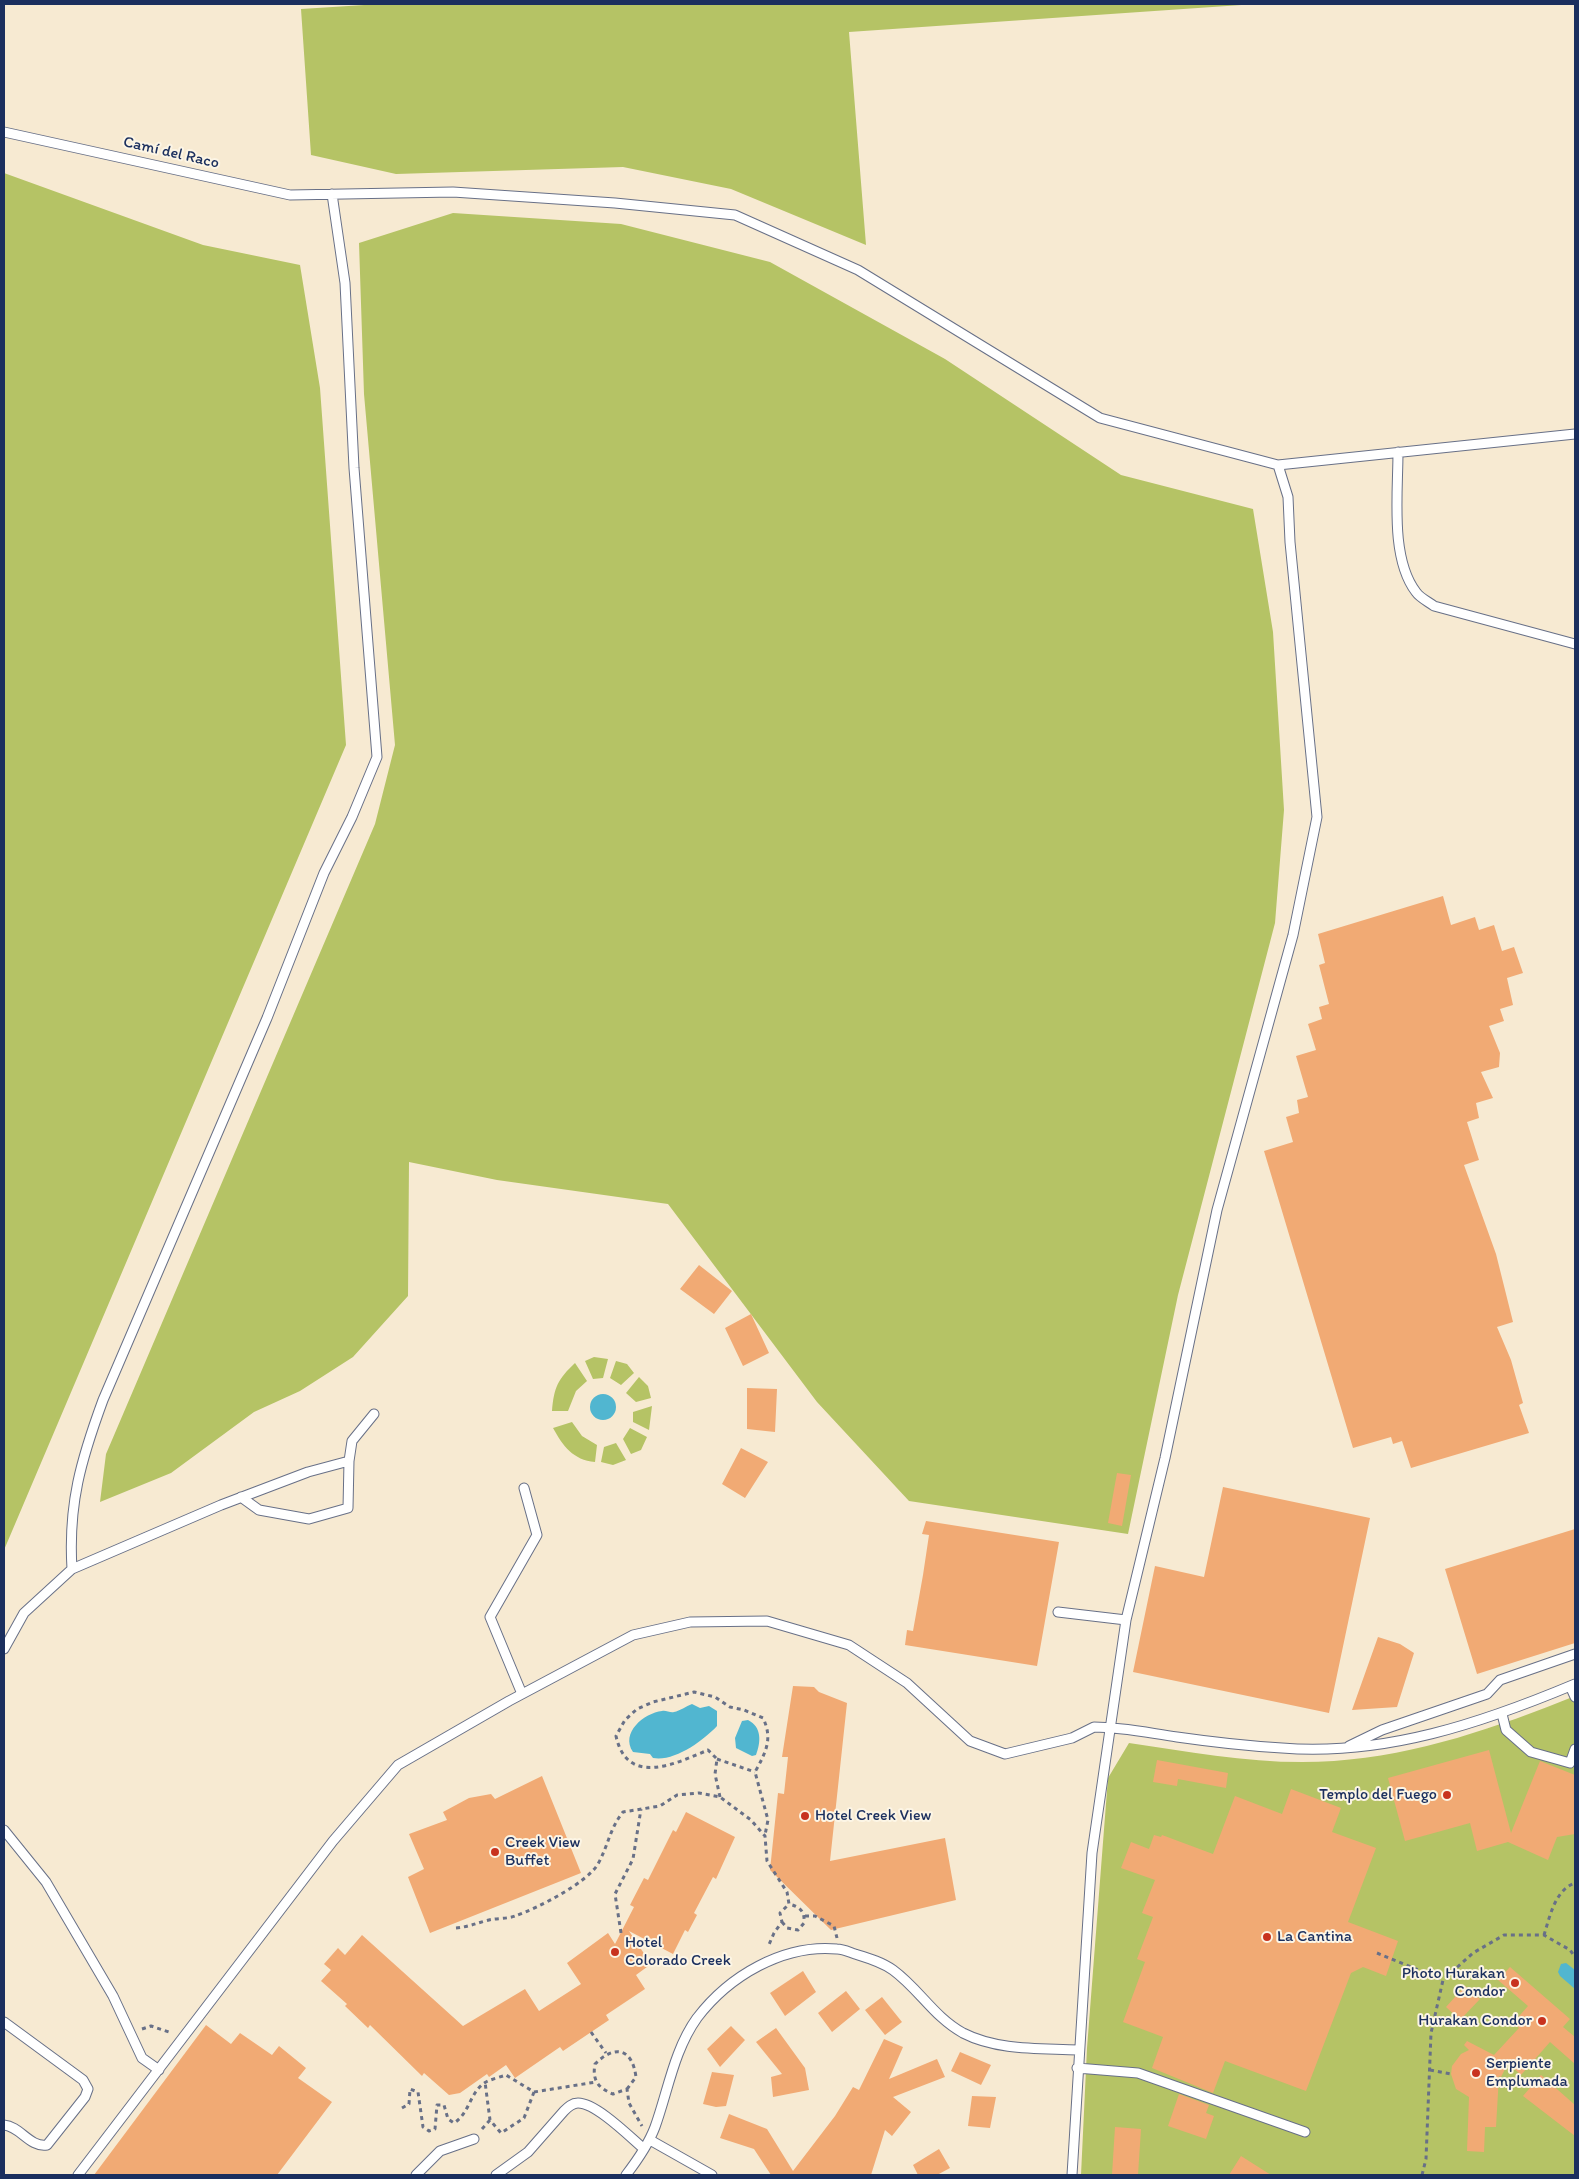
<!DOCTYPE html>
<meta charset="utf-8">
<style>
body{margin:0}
#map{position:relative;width:1579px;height:2179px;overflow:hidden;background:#f7ead2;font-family:Itim,sans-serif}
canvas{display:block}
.frame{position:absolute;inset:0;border:5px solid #1b2f5e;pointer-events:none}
</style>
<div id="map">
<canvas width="1579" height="2179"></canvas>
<div class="frame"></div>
</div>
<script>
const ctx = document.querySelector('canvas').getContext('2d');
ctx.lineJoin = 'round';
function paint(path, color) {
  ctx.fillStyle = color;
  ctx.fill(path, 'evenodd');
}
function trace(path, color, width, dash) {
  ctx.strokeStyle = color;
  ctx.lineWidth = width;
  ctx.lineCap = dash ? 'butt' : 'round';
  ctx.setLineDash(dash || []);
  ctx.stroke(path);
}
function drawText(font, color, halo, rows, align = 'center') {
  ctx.font = font + ' Itim,sans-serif';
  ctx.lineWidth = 4;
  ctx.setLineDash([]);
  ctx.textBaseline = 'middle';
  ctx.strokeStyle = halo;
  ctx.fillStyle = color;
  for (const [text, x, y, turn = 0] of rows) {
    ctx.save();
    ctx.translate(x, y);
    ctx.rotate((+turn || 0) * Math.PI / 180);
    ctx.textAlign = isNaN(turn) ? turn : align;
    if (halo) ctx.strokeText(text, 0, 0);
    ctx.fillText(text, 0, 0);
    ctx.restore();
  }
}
paint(new Path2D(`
 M380,4H1256L849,32L866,245L731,189L623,167L396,174L311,155L301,9Z
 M4,173L203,245L300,265L320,388L346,745L4,1550Z
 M453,213L621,224L770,262L945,359L1121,475L1253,509L1273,632L1284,810L1275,923L1178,1295L1128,1534L909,1501L817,1402L668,1204L497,1180L409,1162L408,1296L353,1357L300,1391L254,1412L171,1473L100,1502L106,1454L375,824L395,745L364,394L359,243Z
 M594,1357L608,1359L603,1378L593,1379L585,1361Z
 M616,1361L627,1364L634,1373L621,1385L610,1378Z
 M575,1363L587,1381L576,1391L568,1411H552C554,1387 558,1379 575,1363Z
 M639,1377L648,1386L651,1398L636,1402L626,1393Z
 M652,1406L649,1430L633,1422V1412Z
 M572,1422L582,1436L597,1445L595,1462C573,1460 563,1446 553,1428Z
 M630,1428L647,1437L641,1450L631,1454L623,1439Z
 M616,1443L626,1460L613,1465L601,1462L604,1447Z
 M1575,1696V2175H1081L1087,2048L1108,1778L1129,1743C1197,1753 1265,1766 1334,1761C1418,1755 1498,1727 1575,1696Z`), '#b5c365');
paint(new Path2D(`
 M590 1407a13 13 0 1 1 26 0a13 13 0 1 1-26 0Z
 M692,1704L700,1708L709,1706L717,1711V1726C703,1741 674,1762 653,1758L650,1754L633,1752C620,1733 644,1713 662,1711C666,1710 670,1713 674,1712C680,1711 686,1706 692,1704Z
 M748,1720C762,1727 761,1742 756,1755L752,1756L736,1748L735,1738L742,1721Z
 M1566,1963L1575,1970V1989L1560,1976L1558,1972L1561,1964Z`), '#51b6d0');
paint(new Path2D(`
 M1443,896L1451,925L1475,917L1479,930L1494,925L1502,951L1514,947L1523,973L1507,978L1513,1005L1500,1009L1504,1021L1489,1026L1500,1053L1499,1067L1481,1072L1493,1098L1476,1103L1479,1118L1467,1122L1479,1160L1464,1165L1496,1254L1513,1322L1497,1327L1511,1360L1523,1403L1519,1405L1529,1433L1411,1468L1402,1441L1393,1444L1391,1437L1353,1448L1264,1151L1293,1142L1286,1117L1299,1113L1297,1100L1308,1097L1296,1056L1316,1050L1308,1024L1322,1019L1319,1007L1329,1004L1319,965L1325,963L1318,934Z
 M699,1265L732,1291L714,1314L680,1289Z
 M751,1314L769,1353L743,1366L725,1328Z
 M747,1388L777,1389L775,1432L747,1429Z
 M741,1448L768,1462L745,1498L722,1484Z
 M1117,1473L1131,1475L1122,1526L1108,1523Z
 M1223,1487L1370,1518L1329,1713L1133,1672L1155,1566L1204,1577Z
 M926,1521L1059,1542L1037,1666L905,1645L907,1630L913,1631L923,1575L929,1535L922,1534Z
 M1575,1529V1643L1477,1674L1445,1569Z
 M1378,1637L1400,1644L1414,1653L1397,1707L1352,1710Z
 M793,1686L814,1687L819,1692L847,1703L830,1861L945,1838L956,1900L831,1930L770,1870L778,1793L784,1794L788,1757H782Z
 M1489,1750L1511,1833L1540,1761L1575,1775V1834L1557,1837L1548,1860L1508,1842L1477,1851L1470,1823L1405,1841L1388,1778Z
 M1157,1760L1228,1773L1226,1788L1178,1779L1177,1786L1153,1782Z
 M542,1776L581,1873L430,1933L408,1877L424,1869L409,1834L447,1820L443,1812L469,1798L491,1794L495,1799Z
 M1291,1789L1341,1808L1332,1832L1376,1848L1348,1922L1398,1941L1386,1976L1363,1967L1351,1973L1306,2091L1225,2061L1213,2093L1152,2068L1163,2037L1123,2022L1145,1962L1137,1959L1153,1917L1142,1913L1155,1880L1121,1868L1131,1842L1149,1849L1154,1835L1161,1837L1162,1835L1213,1854L1235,1796L1282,1814Z
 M686,1812L735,1837L716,1879L713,1877L694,1913L697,1915L688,1932L685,1930L673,1954L629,1931L651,1964L636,1975L645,1989L606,2015L609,2020L563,2051L560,2047L515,2078L506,2065L489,2077L487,2074L460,2093L449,2095L424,2073L422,2076L370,2025L368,2028L345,2006L347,2004L321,1981L331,1970L324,1964L338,1948L345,1955L362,1935L463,2026L525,1989L539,2011L581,1984L567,1963L608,1933L615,1944L634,1907L630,1905L644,1878L648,1880L673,1830L676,1832Z
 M1510,1967L1570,2019L1563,2027L1575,2037V2064L1550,2042L1521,2075L1508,2063L1501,2077L1499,2076L1496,2127H1485L1484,2152L1467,2151L1469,2097L1456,2089L1451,2074L1452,2066L1461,2054L1469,2050L1464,2045L1467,2041L1494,2055L1519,2028L1513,2023L1528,2006L1498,1980Z
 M803,1971L816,1992L785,2016L770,1993Z
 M1465,1986L1480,1999L1460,2020L1446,2007Z
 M846,1991L860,2009L832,2032L818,2013Z
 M882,1997L902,2022L885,2035L865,2010Z
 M206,2025L231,2044L240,2033L272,2055L279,2046L306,2068L298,2078L332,2102L277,2175H94Z
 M731,2026L745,2040L720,2067L707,2049Z
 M776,2028L805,2068L809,2090L773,2097L771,2077L782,2074L756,2042Z
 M884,2039L903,2047L889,2079L937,2059L945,2077L893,2097L911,2112L892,2136L885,2130L871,2175H771L754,2149L720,2138L729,2114L767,2129L793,2171L835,2116L853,2087L859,2090Z
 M960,2052L991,2065L981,2085L951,2071Z
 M712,2072L734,2075L726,2106L716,2107L703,2104Z
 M1541,2075L1575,2105V2136L1523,2096Z
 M1179,2094L1209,2105L1206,2113L1214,2116L1206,2139L1168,2126Z
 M972,2096L996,2097L990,2128L968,2126Z
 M1115,2127L1141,2129L1138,2175H1112Z
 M939,2149L950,2168L937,2175H918L913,2165Z
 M1241,2156L1271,2175H1229Z`), '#f1aa74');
const service = new Path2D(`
 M4,132L290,195L453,192L615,203L735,215L858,270L1100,418L1278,465L1288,497L1290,542L1317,817L1293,935L1217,1210L1165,1458L1126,1620L1092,1853L1072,2175
 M1398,452C1398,494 1390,558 1416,592C1420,598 1429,602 1434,606L1575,644
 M1278,465L1575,434
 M241,1497L259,1510L309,1519L348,1508L349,1461L352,1441L374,1414
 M72,1569C68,1504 81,1460 103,1400L267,1018L324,873L352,817L377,757L354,468L345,283L332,194
 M1058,1612L1126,1620
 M4,1649L24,1613L72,1569L221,1505L308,1472L349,1461
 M1570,1686L1575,1697
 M522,1694L490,1617L537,1535L524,1488
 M1502,1714L1506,1730L1531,1752L1570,1763L1575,1749
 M1349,1746L1382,1730L1487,1694L1500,1680L1575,1654
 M4,1830L46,1882L113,1996L142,2058L159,2070
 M4,2022L83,2080L88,2089L85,2097L47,2145C30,2148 20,2126 4,2125
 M1077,2068L1138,2073L1305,2132
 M650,2140L712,2175
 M78,2175L333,1841L398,1765L509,1701L633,1635L690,1622L767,1621L849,1645L907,1683L970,1741L1005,1754L1072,1738L1094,1727C1122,1727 1149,1733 1177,1737C1212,1742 1247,1746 1282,1748C1385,1756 1482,1723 1575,1684
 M416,2175L440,2151L474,2139
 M496,2175L528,2152L564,2111C568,2107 572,2103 578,2103C596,2103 629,2136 643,2148
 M626,2175C636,2162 649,2143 655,2127C668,2091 674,2050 697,2018C729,1976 783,1944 837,1949C843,1949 849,1952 855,1954C868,1958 882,1962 893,1970C919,1989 934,2017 963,2033C998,2051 1041,2048 1078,2050`);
trace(service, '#687087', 11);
trace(new Path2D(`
 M717,1759L755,1772
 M720,1797L715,1774L717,1759L708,1750C675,1764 627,1787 616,1736L625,1720L637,1709L653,1702L694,1692L715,1697L730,1707L744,1710L763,1718C773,1739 766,1752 755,1772L768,1820L765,1835
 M805,1916H815L834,1926L837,1938
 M782,1922L787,1928L798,1930L804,1923C805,1911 800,1907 789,1904
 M456,1928C468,1927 477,1923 489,1920C497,1918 507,1919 515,1916C536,1909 587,1883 598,1864C608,1846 610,1828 623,1812L660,1806L677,1795L699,1793L720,1797L751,1820L765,1836L767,1861L787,1892L789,1904L780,1913L782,1922L774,1933L768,1947
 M621,1933L615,1894L633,1859L641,1809
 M1544,1935C1550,1916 1555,1890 1575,1883
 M1377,1953L1443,1980
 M142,2029L151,2026L172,2033
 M591,2032L606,2053
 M1430,2070L1451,2074
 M627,2089L636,2077C632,2047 614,2045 595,2064C592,2080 598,2088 613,2094L627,2089L629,2103L642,2126
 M534,2092L596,2082
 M402,2108L409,2104L410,2089L418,2092L423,2127L429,2131L435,2129L437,2105H444L448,2119L454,2123C470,2113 470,2091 486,2082C492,2079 500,2077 506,2075L534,2092L524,2118L501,2133L490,2120L485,2082
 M482,2129L490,2120
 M1422,2175L1426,2159L1431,2033L1443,1980L1473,1953L1504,1935H1544L1570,1950L1575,1957`), '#687087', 3, [4, 4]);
trace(service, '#fff', 9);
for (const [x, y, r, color] of [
 [1447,1795,5,"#c8321e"],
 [805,1816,5,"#c8321e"],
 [495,1852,5,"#c8321e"],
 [1267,1937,5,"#c8321e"],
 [615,1952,5,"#c8321e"],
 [1515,1983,5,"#c8321e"],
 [1542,2021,5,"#c8321e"],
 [1476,2073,5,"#c8321e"]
]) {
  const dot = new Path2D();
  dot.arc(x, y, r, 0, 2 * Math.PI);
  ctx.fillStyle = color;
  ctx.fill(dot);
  trace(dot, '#fcf5e5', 2);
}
drawText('16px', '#1b2f5e', '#fcf5e5', [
 ["Camí del Raco",171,153,13]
]);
drawText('16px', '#1b2f5e', '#fcf5e5', [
 ["Templo del Fuego",1437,1795,"right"],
 ["Hotel Creek View",815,1816],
 ["Creek View",505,1843],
 ["Buffet",505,1861],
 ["La Cantina",1277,1937],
 ["Hotel",625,1943],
 ["Colorado Creek",625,1961],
 ["Photo Hurakan",1505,1974,"right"],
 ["Condor",1505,1992,"right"],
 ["Hurakan Condor",1532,2021,"right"],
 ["Serpiente",1486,2064],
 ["Emplumada",1486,2082]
], 'left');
</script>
